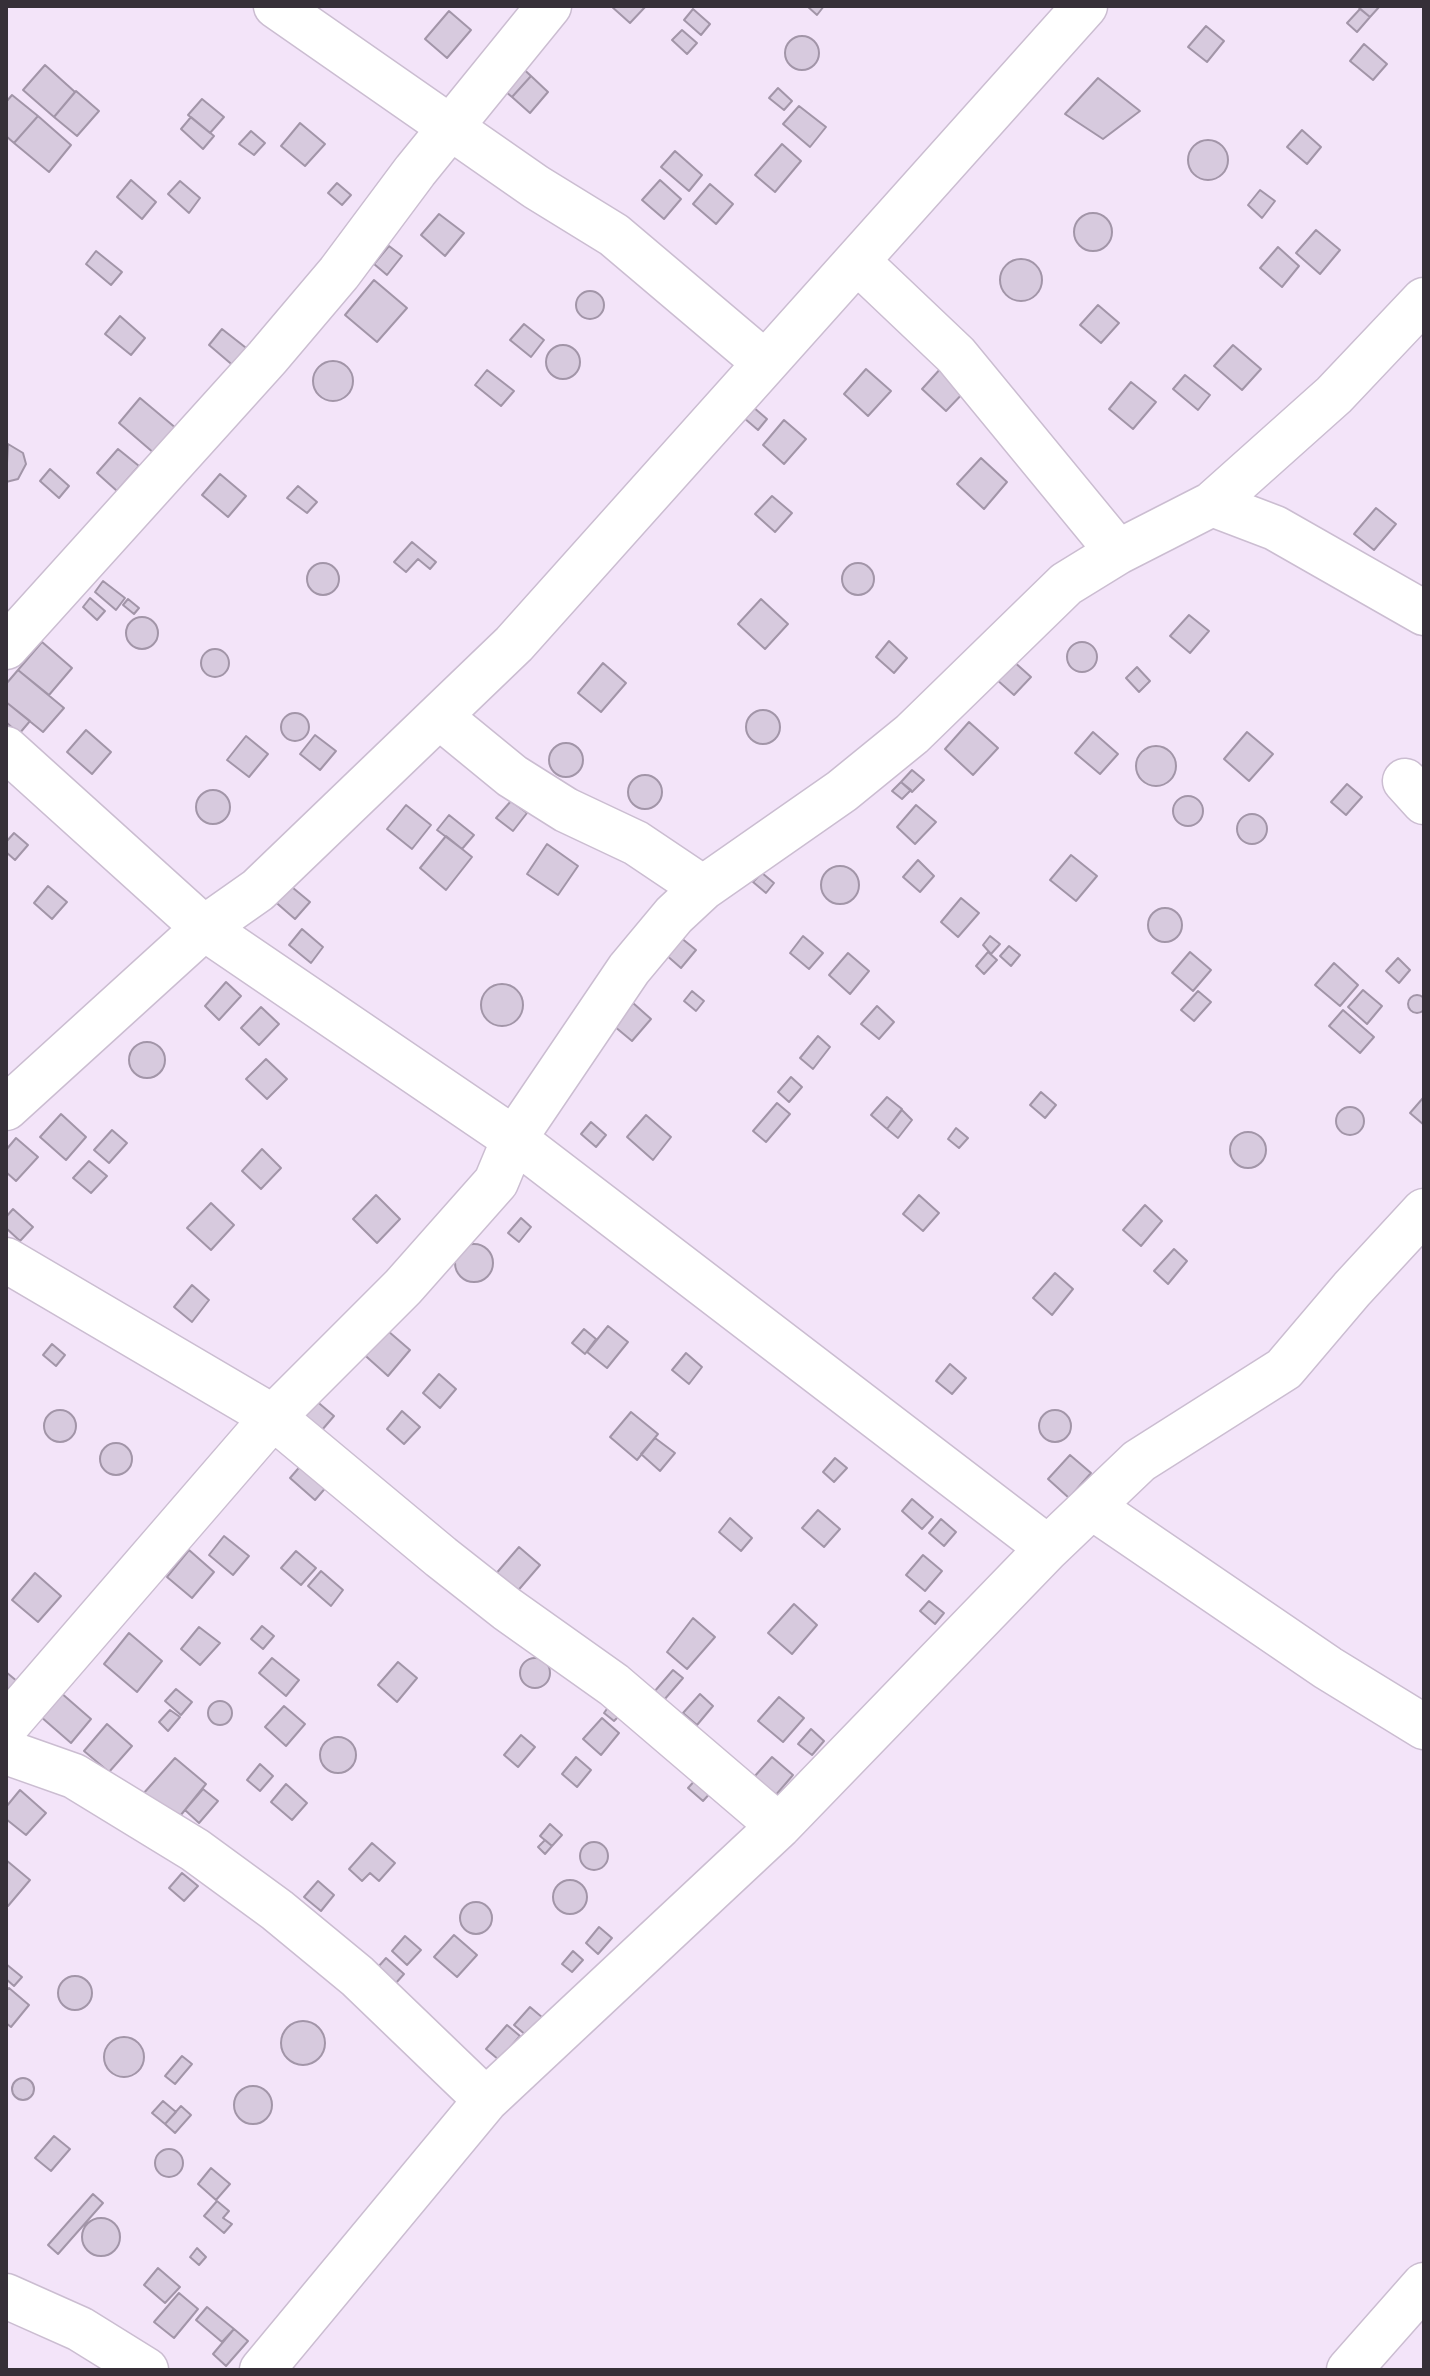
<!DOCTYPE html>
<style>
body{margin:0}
#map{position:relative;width:1430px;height:2376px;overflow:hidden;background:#f3e4f9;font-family:"Fira Sans Condensed",sans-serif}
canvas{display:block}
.frame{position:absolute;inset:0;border:8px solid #363038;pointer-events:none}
</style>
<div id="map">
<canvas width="1430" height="2376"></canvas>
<div class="frame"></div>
</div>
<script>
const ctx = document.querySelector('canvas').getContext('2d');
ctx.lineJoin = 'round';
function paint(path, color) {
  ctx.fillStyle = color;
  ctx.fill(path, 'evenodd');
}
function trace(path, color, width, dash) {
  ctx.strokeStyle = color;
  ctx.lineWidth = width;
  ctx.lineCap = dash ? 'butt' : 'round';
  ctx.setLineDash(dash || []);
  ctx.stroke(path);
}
const building = new Path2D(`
 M611,6H646L630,23Z
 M807,6H824L817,15Z
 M1357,6H1380L1370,17Z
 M693,9L710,24L701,35L684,20Z
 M1360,9L1370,17L1357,32L1347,23Z
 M449,11L471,30L447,58L425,39Z
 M1206,26L1224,41L1207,62L1188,47Z
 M682,30L697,43L687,54L672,40Z
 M785 53a17 17 0 1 1 34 0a17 17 0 1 1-34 0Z
 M1364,44L1387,64L1373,80L1350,61Z
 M518,64L531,76L512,97L499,86Z
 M45,65L75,92L54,117L23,90Z
 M531,76L548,92L530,113L512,97Z
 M1098,78L1140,111L1103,139L1065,114Z
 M778,88L792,101L784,110L769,98Z
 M76,91L99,111L77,136L54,117Z
 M12,95L38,116L14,143L6,136V102Z
 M202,99L224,117L210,133L188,115Z
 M799,106L826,127L810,147L783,124Z
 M38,116L71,145L49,172L14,143Z
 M191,117L214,136L203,149L181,129Z
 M300,123L325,144L305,166L281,146Z
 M1302,130L1321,147L1307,164L1287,147Z
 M251,131L265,143L254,155L239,144Z
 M1188 160a20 20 0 1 1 40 0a20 20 0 1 1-40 0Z
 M782,144L801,161L775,192L755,175Z
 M675,151L702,175L689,191L661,167Z
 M131,180L156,202L142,219L117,197Z
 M660,180L681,199L664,219L642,200Z
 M180,181L200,198L189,213L168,194Z
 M337,183L351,195L342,205L328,193Z
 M710,184L733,204L716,224L693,204Z
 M1260,190L1275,201L1262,218L1248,205Z
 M1074 232a19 19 0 1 1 38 0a19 19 0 1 1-38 0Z
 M439,214L464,233L445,256L421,235Z
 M1316,230L1340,250L1320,274L1296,253Z
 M389,246L402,256L387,275L374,264Z
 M1278,247L1299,266L1282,287L1260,268Z
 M96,251L122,272L111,285L86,264Z
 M1000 280a21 21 0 1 1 42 0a21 21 0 1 1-42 0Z
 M374,280L407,308L377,342L345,315Z
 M576 305a14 14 0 1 1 28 0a14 14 0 1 1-28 0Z
 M1098,305L1119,323L1101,343L1080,325Z
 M120,316L145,338L131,355L105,334Z
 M524,324L544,340L531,357L510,340Z
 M222,329L250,351L236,368L209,345Z
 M546 362a17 17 0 1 1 34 0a17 17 0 1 1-34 0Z
 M1233,345L1261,369L1242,390L1214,366Z
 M313 381a20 20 0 1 1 40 0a20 20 0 1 1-40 0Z
 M942,367L967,389L946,411L922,389Z
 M866,369L891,391L868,416L844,394Z
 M487,370L514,391L501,406L475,385Z
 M1185,375L1210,395L1198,410L1173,389Z
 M1131,382L1156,402L1133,429L1109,409Z
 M140,398L177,429L155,454L119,423Z
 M753,407L767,419L758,430L744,418Z
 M784,420L806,439L784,464L763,445Z
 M8,444L23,453L26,464L18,479L6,482Z
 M118,449L139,466L117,491L97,473Z
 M981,458L1007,482L984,509L957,484Z
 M50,469L69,486L59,498L40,481Z
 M220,474L246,496L228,517L202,495Z
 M298,486L317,502L307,513L287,498Z
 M772,496L792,513L775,532L755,514Z
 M1376,508L1396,524L1374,550L1354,534Z
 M412,542L436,562L430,569L418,559L406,572L394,562Z
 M307 579a16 16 0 1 1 32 0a16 16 0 1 1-32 0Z
 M842 579a16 16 0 1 1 32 0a16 16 0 1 1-32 0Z
 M103,581L125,598L116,610L95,592Z
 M90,598L105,611L97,620L83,607Z
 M128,599L139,608L134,614L123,605Z
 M761,599L788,624L765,649L738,624Z
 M1189,615L1209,631L1190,653L1170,636Z
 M126 633a16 16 0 1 1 32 0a16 16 0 1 1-32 0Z
 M889,641L907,658L894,673L876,657Z
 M1067 657a15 15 0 1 1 30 0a15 15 0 1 1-30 0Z
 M42,642L72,668L49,695L18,670Z
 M201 663a14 14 0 1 1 28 0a14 14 0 1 1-28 0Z
 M1012,660L1031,677L1014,695L996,679Z
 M603,663L626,683L601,712L578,693Z
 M1137,667L1150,681L1139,692L1126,678Z
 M18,670L64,708L43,732L6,702V684Z
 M6,702L30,721L19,734L6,722Z
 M746 727a17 17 0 1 1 34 0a17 17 0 1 1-34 0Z
 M281 727a14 14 0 1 1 28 0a14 14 0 1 1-28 0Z
 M969,722L998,748L973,775L945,749Z
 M86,730L111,752L92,774L67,752Z
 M1093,732L1118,754L1100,774L1075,753Z
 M1247,732L1273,754L1249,781L1224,759Z
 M315,735L336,751L320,770L300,754Z
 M246,736L268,754L249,777L227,760Z
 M549 760a17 17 0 1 1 34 0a17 17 0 1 1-34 0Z
 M1136 766a20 20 0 1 1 40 0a20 20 0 1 1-40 0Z
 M912,770L924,780L912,792L901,782Z
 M628 792a17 17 0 1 1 34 0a17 17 0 1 1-34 0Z
 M901,782L911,790L902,799L892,791Z
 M1347,784L1362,797L1346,815L1331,802Z
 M196 807a17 17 0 1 1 34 0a17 17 0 1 1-34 0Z
 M1173 811a15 15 0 1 1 30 0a15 15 0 1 1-30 0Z
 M511,801L527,813L513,831L496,818Z
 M406,805L431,825L412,849L387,829Z
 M916,805L936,822L915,844L897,827Z
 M1237 829a15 15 0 1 1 30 0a15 15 0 1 1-30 0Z
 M449,815L474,835L462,849L437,830Z
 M14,833L28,845L15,860L6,852V842Z
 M446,836L472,857L446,890L420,868Z
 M547,844L578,866L558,895L527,874Z
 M1071,855L1097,876L1076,901L1050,880Z
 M918,860L934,876L920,892L903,877Z
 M821 885a19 19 0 1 1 38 0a19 19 0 1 1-38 0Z
 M762,873L774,883L766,893L753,882Z
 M287,883L310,902L295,919L272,899Z
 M48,886L67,902L52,919L34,903Z
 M961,898L979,913L958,937L941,922Z
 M1148 925a17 17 0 1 1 34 0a17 17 0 1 1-34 0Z
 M302,929L323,947L311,963L289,945Z
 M803,936L823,953L809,969L790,953Z
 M990,936L1000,944L991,954L983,945Z
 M680,937L696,950L681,968L665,954Z
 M1009,946L1020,955L1011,966L1000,956Z
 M988,952L997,960L984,974L976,966Z
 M1190,952L1211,970L1193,991L1172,973Z
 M848,953L869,971L850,994L829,975Z
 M1398,958L1410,970L1399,983L1386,971Z
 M1334,963L1358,985L1340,1006L1315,985Z
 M226,982L241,996L219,1020L205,1006Z
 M481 1005a21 21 0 1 1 42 0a21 21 0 1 1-42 0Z
 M1363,990L1382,1006L1367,1024L1348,1007Z
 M692,991L704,1001L696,1011L684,1001Z
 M1198,991L1211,1002L1194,1021L1181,1010Z
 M1408 1004a9 9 0 1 1 18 0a9 9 0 1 1-18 0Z
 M633,1003L651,1019L632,1041L614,1026Z
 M877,1006L894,1022L879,1039L861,1024Z
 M261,1007L279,1024L259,1045L241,1028Z
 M1343,1010L1374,1037L1360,1053L1329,1026Z
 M818,1036L830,1047L813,1069L800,1058Z
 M129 1060a18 18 0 1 1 36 0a18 18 0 1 1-36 0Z
 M266,1059L287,1079L267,1099L246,1079Z
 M791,1077L802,1087L789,1102L778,1092Z
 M1041,1092L1056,1105L1045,1118L1030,1105Z
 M887,1097L902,1109L887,1129L871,1115Z
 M1423,1098L1424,1099V1125L1410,1113Z
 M777,1103L790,1114L766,1142L753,1131Z
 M1336 1121a14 14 0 1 1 28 0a14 14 0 1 1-28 0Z
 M902,1110L912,1120L898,1138L887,1129Z
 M61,1114L86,1137L66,1160L40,1137Z
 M646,1115L671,1137L653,1160L627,1137Z
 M591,1122L606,1135L596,1147L581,1134Z
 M956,1128L968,1138L959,1148L948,1139Z
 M112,1130L127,1143L109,1163L94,1150Z
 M1230 1150a18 18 0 1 1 36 0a18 18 0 1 1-36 0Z
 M16,1138L38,1157L16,1181L6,1172V1150Z
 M262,1149L281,1168L261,1189L242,1171Z
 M89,1161L107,1176L91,1193L73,1178Z
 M376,1195L400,1219L377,1243L353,1219Z
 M919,1195L939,1213L923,1231L903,1214Z
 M211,1203L234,1225L211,1250L187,1228Z
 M1145,1205L1162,1221L1141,1246L1123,1230Z
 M13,1209L33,1227L20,1241L6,1228V1217Z
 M521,1218L531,1227L519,1242L508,1233Z
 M455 1263a19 19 0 1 1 38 0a19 19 0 1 1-38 0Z
 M1174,1249L1187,1261L1168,1284L1154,1271Z
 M1055,1273L1073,1289L1052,1315L1033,1298Z
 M192,1285L209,1300L192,1322L174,1307Z
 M381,1325L410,1350L388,1376L359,1350Z
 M608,1326L628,1342L607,1368L587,1352Z
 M584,1329L596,1339L585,1354L572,1343Z
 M52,1344L65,1355L56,1366L43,1355Z
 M686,1353L702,1367L689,1384L672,1370Z
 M950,1364L966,1378L952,1394L936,1381Z
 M439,1374L456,1389L440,1408L423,1393Z
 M314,1399L334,1416L322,1430L302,1413Z
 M44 1426a16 16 0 1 1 32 0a16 16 0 1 1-32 0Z
 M1039 1426a16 16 0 1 1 32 0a16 16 0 1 1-32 0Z
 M402,1411L420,1427L404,1444L387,1429Z
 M631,1412L658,1434L637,1460L610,1437Z
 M655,1438L675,1453L660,1471L641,1454Z
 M100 1459a16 16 0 1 1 32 0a16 16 0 1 1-32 0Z
 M1070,1455L1091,1473L1069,1498L1048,1479Z
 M835,1458L847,1468L834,1482L823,1472Z
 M303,1463L328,1485L315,1500L290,1478Z
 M912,1499L933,1517L922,1529L902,1511Z
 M818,1510L840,1529L824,1547L802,1528Z
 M730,1518L752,1538L741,1551L719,1532Z
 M941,1519L956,1532L944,1546L929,1533Z
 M224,1536L249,1556L233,1575L209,1555Z
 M519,1547L540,1565L515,1594L494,1576Z
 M189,1550L214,1572L192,1598L167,1577Z
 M296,1551L316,1568L301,1585L281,1568Z
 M923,1555L942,1571L925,1591L906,1575Z
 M321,1571L343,1590L331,1606L308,1586Z
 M35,1573L61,1596L38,1622L12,1600Z
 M929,1601L944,1613L935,1624L920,1611Z
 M794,1604L817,1625L792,1654L768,1633Z
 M693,1618L715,1637L687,1669L667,1652Z
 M262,1626L274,1636L263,1649L251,1639Z
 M199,1627L220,1643L200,1665L181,1649Z
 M129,1633L162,1661L137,1692L104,1664Z
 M520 1673a15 15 0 1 1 30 0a15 15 0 1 1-30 0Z
 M272,1658L299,1680L286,1696L259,1673Z
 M398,1662L417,1678L397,1702L378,1685Z
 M673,1670L683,1678L664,1700L654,1692Z
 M6,1672L18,1682L6,1696Z
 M176,1689L192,1702L181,1715L165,1701Z
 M60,1692L91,1719L71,1743L40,1716Z
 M700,1694L713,1706L697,1725L683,1713Z
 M779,1697L804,1718L783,1742L758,1721Z
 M208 1713a12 12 0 1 1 24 0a12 12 0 1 1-24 0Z
 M284,1706L305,1724L286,1746L265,1727Z
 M609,1706L620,1715L614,1721L604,1713Z
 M170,1710L180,1717L168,1731L159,1722Z
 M602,1718L619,1733L601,1755L583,1739Z
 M107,1724L132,1746L109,1772L84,1751Z
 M811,1729L824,1741L812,1755L798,1744Z
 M521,1735L535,1747L518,1767L504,1755Z
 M320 1755a18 18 0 1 1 36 0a18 18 0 1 1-36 0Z
 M576,1757L591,1770L577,1787L562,1774Z
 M772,1757L793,1775L775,1796L754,1777Z
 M175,1758L206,1784L176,1821L143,1794Z
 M260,1764L273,1776L260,1791L247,1780Z
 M698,1777L713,1790L703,1801L688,1788Z
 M286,1784L307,1803L292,1820L271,1802Z
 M203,1789L218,1801L199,1823L185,1810Z
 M20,1790L46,1813L26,1835L6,1819V1807Z
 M550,1824L562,1835L552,1846L540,1836Z
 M545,1840L552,1846L545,1854L538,1847Z
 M580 1856a14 14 0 1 1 28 0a14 14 0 1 1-28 0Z
 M372,1843L395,1863L379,1881L370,1873L362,1881L349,1869Z
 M6,1860L30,1880L8,1906L6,1904Z
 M182,1873L198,1886L184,1901L169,1888Z
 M553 1897a17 17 0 1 1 34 0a17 17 0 1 1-34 0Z
 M318,1881L334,1895L321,1911L304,1897Z
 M460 1918a16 16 0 1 1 32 0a16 16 0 1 1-32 0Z
 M599,1927L612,1938L598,1954L586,1943Z
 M454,1935L477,1955L457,1977L434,1957Z
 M405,1936L421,1950L407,1965L392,1951Z
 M573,1951L583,1960L572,1972L562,1964Z
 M386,1958L404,1974L396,1983L378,1967Z
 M6,1964L22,1977L14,1986L6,1979Z
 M58 1993a17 17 0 1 1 34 0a17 17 0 1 1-34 0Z
 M9,1988L29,2005L11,2027L6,2023V1991Z
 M530,2007L543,2018L527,2036L514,2025Z
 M281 2043a22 22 0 1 1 44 0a22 22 0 1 1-44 0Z
 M507,2025L520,2036L499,2060L486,2049Z
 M104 2057a20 20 0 1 1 40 0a20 20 0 1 1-40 0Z
 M182,2056L192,2064L175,2084L165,2076Z
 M12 2089a11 11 0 1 1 22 0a11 11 0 1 1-22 0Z
 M234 2105a19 19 0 1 1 38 0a19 19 0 1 1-38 0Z
 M163,2101L176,2112L165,2124L152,2113Z
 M181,2106L191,2115L175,2133L165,2124Z
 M54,2136L70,2149L51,2171L35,2158Z
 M155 2163a14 14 0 1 1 28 0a14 14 0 1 1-28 0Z
 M211,2168L230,2184L216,2200L198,2184Z
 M93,2194L103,2203L58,2254L48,2245Z
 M217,2201L229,2211L223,2218L232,2224L224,2233L204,2216Z
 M82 2237a19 19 0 1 1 38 0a19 19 0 1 1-38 0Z
 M197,2248L206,2257L199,2265L190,2257Z
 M158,2268L180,2287L165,2303L144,2285Z
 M179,2293L198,2309L174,2338L154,2322Z
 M207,2307L234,2329L222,2342L196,2320Z
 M234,2329L248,2341L226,2366L213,2354Z`);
paint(building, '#d7cade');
trace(building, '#a295a8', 2);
const minor = new Path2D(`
 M276,6L536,187L614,235L764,362
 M857,261L956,355L1118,552
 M1212,504L1275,528L1424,613
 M6,647L267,358L339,273L415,171L549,6
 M440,717L512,776L566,810L636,843L703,888
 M6,749L204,928L514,1139L1048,1548
 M1405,781L1424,802
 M6,1108L204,928L258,890L514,644L1085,6
 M6,1260L273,1417L441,1557L507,1609L614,1685L779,1826
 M1092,1507L1328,1668L1424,1727
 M6,1726L273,1417L403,1287L496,1182L514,1139L629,969L674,915L703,888L842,791L912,734L1066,584L1118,552L1212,504L1334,395L1424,300
 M6,1752L74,1776L195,1850L277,1910L357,1976L486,2100
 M6,2296L80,2329L146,2370
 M262,2370L486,2100L779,1826L1048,1548L1139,1461L1284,1369L1352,1289L1424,1211
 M1349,2370L1424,2285`);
trace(minor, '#cbbdd1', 47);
trace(minor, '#fff', 44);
</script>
